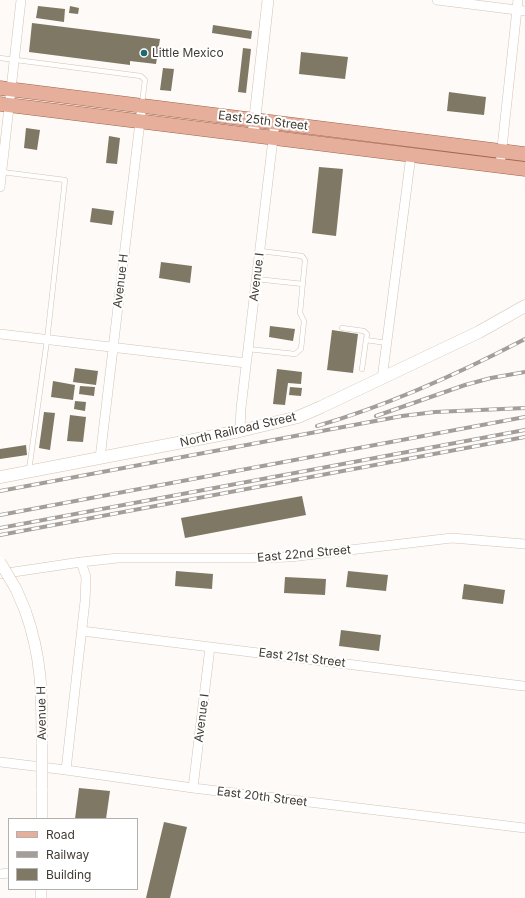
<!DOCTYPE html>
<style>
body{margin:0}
#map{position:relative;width:525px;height:898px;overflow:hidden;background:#fefaf7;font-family:Inter,sans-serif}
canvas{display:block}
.legend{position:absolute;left:8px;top:818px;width:130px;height:72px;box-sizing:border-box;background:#fff;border:1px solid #b3b1ae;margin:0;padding:5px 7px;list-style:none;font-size:12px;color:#423b34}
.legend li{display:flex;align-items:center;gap:8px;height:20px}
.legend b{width:20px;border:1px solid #b3b1ae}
</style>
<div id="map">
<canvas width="525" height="898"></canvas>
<ul class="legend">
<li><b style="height:5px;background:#e6af9b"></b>Road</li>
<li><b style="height:5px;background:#a39e99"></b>Railway</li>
<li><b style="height:11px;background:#7e7865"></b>Building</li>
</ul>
</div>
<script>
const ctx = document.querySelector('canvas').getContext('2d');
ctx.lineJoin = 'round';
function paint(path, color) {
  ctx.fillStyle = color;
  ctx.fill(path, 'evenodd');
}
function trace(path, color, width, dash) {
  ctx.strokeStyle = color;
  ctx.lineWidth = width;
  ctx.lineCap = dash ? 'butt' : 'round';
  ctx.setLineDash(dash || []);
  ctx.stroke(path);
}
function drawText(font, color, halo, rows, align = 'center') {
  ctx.font = font + ' Inter,sans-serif';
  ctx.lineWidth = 4;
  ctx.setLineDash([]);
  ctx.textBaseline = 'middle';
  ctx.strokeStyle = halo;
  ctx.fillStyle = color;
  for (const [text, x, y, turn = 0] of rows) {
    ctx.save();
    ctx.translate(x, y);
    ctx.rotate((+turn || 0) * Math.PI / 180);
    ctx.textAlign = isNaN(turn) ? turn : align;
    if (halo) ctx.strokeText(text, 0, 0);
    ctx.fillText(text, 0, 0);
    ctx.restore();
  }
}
paint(new Path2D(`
 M38,6L65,9L64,22L36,18Z
 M70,6L79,8L78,14L69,13Z
 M32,23L160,39L156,64L130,61V65L29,52Z
 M213,25L252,31L251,39L212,33Z
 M243,48L251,49L246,93L238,92Z
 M301,52L348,57L345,79L299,74Z
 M163,68L174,69L171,91L160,90Z
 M449,92L486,97L484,115L447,111Z
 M26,128L40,130L37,150L24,148Z
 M109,136L120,138L117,164L106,163Z
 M319,167L343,169L336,236L312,233Z
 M92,208L114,211L112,225L90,222Z
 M161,262L192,266L190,283L159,278Z
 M270,326L295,329L293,341L269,337Z
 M332,330L358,334L353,373L327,370Z
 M75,368L98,371L96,385L73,382Z
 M277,369L302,372L301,384L288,383L285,405L273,404Z
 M53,381L75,385L73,400L51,397Z
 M80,386L95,387L94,396L79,394Z
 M290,387L302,388L301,396L289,395Z
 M75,401L86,402L85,411L74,409Z
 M44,412L55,413L50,450L39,448Z
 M70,415L86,417L83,442L67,441Z
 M26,445L27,455L0,459V449Z
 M302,496L306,515L185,538L181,518Z
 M176,571L213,574L212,589L175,586Z
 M348,571L388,575L386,591L346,587Z
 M285,577L326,579L325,595L284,593Z
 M464,584L505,590L503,604L462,599Z
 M341,630L381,635L379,651L339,646Z
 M79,788L110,791L106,819H75Z
 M164,822L187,827L170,898H146Z`), '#7e7865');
const service = new Path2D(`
 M0,58L141,76L145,80L142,103
 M2,172L65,180L47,340L29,470
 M256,279L303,284
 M342,328L364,331L367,334L366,340
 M248,349L295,354L301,349L304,321L300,313L305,260L302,256L260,251
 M362,369L366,340L387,343`);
const minor = new Path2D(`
 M437,0L525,11
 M500,166L518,0
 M0,187L21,0
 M0,334L246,363
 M382,379L411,155
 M240,431L241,408L275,122
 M100,458L142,105
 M0,574L81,562L118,558H252L290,557L452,538L525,544
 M82,631L523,686
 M0,762L66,770L193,788L525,828
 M66,770L85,601L86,577L81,562
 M193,788L210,647
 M0,874L9,873`);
const tertiary = new Path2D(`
 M253,135L268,0
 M25,610C42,657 42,694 42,744
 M42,819V789
 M41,898V889`);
const secondary = new Path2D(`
 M0,477L240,431L298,417L321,407L479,332L525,306`);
const primary = new Path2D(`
 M0,88L525,154
 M0,104L525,169`);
trace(service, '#d3c3b3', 5.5);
trace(minor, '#d3c3b3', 10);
trace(tertiary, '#d3c3b3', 12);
trace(secondary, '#d3c3b3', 13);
trace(primary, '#a2634c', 15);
trace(service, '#fff', 4.5);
trace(minor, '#fff', 9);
trace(tertiary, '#fff', 11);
trace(secondary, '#fff', 12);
trace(primary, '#e6af9b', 14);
const rail = new Path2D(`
 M376,416L465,385L491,378L525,372
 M317,426C389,405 458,374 525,339
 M0,491L402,416L435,412L525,408
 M0,515L525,417
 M0,528L525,430
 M0,535L525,437`);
trace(rail, '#a39e99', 4);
trace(rail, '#fff', 2.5, [8]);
const tertiaryBridge = new Path2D(`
 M0,562L16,589L25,610
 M42,744V789`);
trace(tertiaryBridge, '#d3c3b3', 12, []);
trace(tertiaryBridge, '#fff', 11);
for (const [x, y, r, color] of [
 [144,53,4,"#1d6970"]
]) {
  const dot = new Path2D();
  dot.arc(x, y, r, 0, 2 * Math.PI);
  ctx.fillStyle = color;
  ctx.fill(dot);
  trace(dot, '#fff', 1.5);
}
drawText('12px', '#423b34', '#fff', [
 ["Little Mexico",152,53]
], 'left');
drawText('12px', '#423b34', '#fff', [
 ["East 25th Street",263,121,7],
 ["Avenue I",257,277,-83],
 ["Avenue H",121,281,-83],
 ["North Railroad Street",238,430,-13],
 ["East 22nd Street",304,554,-5],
 ["East 21st Street",302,658,7],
 ["Avenue H",42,713,-91],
 ["Avenue I",202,718,-83],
 ["East 20th Street",262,797,7]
]);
</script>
